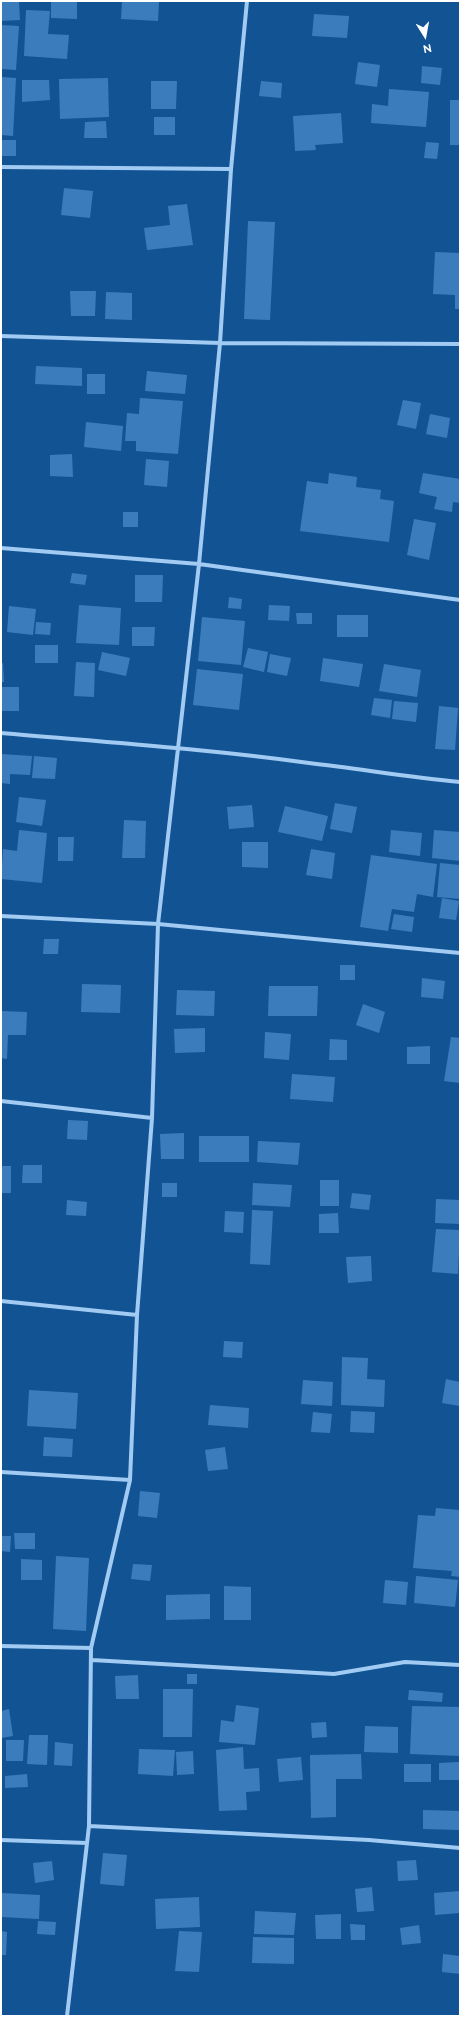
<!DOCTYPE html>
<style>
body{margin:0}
#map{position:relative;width:461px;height:2017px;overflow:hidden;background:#125394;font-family:Raleway,sans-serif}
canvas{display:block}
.frame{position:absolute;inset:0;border:2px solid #fff;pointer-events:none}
.north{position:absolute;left:405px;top:16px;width:40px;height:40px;-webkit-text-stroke:3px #125394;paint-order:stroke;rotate:169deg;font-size:11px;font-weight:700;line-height:16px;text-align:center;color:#fff}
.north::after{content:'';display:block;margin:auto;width:14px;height:18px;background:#fff;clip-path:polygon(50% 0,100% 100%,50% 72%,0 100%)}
</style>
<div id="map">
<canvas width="461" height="2017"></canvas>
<div class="frame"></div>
<div class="north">N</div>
</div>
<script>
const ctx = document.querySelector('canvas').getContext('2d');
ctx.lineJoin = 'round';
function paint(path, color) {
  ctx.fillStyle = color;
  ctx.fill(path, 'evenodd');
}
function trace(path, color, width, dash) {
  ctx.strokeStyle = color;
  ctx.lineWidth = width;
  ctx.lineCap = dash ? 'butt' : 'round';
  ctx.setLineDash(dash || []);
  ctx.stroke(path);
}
paint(new Path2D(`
 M1,1H19L20,20L1,21Z
 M51,1H77V19L51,18Z
 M122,1L159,2L158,21L121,19Z
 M26,10L50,11L48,34L69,35L67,59L24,56Z
 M314,14L349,16L347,38L312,36Z
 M1,25L19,26L16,70L1,69Z
 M358,62L380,65L377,87L355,84Z
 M422,66L442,68L440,85L421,83Z
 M1,77L16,78L13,136L1,135Z
 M108,78L109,117L60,119L59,79Z
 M22,80H49L50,100L22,102Z
 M151,81H177L176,109H151Z
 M261,81L282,83L281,98L259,96Z
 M389,89L429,92L426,127L371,123L372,104L388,106Z
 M450,100H460V145H450Z
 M341,113L343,143L315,145L316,150L295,151L293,116Z
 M154,117H175V135H154Z
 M106,121L107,138H84L85,122Z
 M1,140H16V156H1Z
 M426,142L439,143L437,159L424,158Z
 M64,188L93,191L90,218L61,215Z
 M187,204L193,245L147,250L144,228L170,225L168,206Z
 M248,221L275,222L270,320L244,319Z
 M435,252L460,253V309H455V295L433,294Z
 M70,291H96L95,316H71Z
 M106,292L132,293V320L105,319Z
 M36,366L82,368V386L35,384Z
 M147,371L187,375L185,394L145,391Z
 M87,374H105V394H87Z
 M140,398L183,401L178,454L136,451V441H125L127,413L139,414Z
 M403,400L421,403L416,429L397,425Z
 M430,414L450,418L447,438L426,434Z
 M86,422L123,426L121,451L84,447Z
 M72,454L73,477L50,476V455Z
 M146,459L169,461L167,487L144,485Z
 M329,473L357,477L356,487L381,490L380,499L394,501L389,542L300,531L307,481L328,484Z
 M423,473L460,479V503L453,502L452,512L434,509L437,497L419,493Z
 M123,512H138V527H123Z
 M414,519L436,523L429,560L407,555Z
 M72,573L87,575L85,585L70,583Z
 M135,575H163L162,602H135Z
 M229,597L242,599L241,609L228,608Z
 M79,605L121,608L119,645L76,643Z
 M269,605L290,606L289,621L268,620Z
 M9,606L36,609L33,635L7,632Z
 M296,613H312V624H297Z
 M337,615H368V637H337Z
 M202,617L245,621L241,665L198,661Z
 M36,622L51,623L50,635L35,634Z
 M132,627H155L154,646H132Z
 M35,645H58V663H35Z
 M248,648L268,652L264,672L243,667Z
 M102,652L130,658L126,676L98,670Z
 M270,654L291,658L287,676L267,672Z
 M323,658L363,664L359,687L320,681Z
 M76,662L95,663L94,697L74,696Z
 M1,663H3L4,682H1Z
 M384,664L421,670L417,697L379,691Z
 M197,669L243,674L239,710L193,705Z
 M1,687H19V711H1Z
 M374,698L392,700L390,718L371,715Z
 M394,701L418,703L416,722L392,719Z
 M439,706L458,708L455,750L435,749Z
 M1,754L32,756L30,775L10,774V784L1,783Z
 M34,756L57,758L55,779L32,778Z
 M19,797L46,800L42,826L16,822Z
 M335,803L357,807L352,833L330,829Z
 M252,805L254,827L229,829L227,807Z
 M285,806L328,816L322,841L278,832Z
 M124,820L146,821L145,858H122Z
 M19,830L47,833L42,883L1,879L3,849L17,851Z
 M391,830L422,833L420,856L389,852Z
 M434,830L460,832V861L432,858Z
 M58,837H74L73,861H58Z
 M242,842H268V868L242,867Z
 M311,849L335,853L332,879L306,875Z
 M371,855L437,864L433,897L417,894L414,912L392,909L388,931L360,927Z
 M440,863L460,865V899L437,897Z
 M442,898L459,901L456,920L439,918Z
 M394,914L414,917L412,932L391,929Z
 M44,939H59L58,954H43Z
 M340,965H355V980H340Z
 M422,978L445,981L443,999L421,997Z
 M82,984L121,985L120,1013L81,1012Z
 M269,986H318L317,1016H268Z
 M177,990L215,991L214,1016L176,1015Z
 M363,1004L385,1012L379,1033L356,1025Z
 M1,1011L27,1012L26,1035H8L7,1059L1,1058Z
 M205,1028V1052L175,1053L174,1029Z
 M265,1032L291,1034L289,1060L264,1058Z
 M451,1037L460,1038V1083L444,1081Z
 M330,1039L347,1040V1060H329Z
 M430,1046V1064H407V1047Z
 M292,1074L335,1077L333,1102L290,1099Z
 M68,1120L88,1121L87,1140L67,1139Z
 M184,1133V1159H161L160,1134Z
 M199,1136H249V1162H199Z
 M258,1141L300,1143L298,1165L257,1162Z
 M23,1165H42V1183H22Z
 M1,1166H11V1193H1Z
 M320,1180H339V1206H320Z
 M162,1183H177V1197H162Z
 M253,1183L292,1185L290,1207L252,1205Z
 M352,1193L371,1195L369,1210L350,1208Z
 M436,1199L460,1200V1224L435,1223Z
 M67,1200L87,1202L86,1216L66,1215Z
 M252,1210L273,1211L270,1265L250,1264Z
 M225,1211L244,1212L243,1233L224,1232Z
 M338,1213L339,1233H319V1214Z
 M436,1229L460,1230L458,1274L432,1272Z
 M371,1256L372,1281L348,1283L346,1257Z
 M224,1341L243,1342L242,1358L223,1357Z
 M342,1357L368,1358L367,1379L385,1380L384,1407L341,1405Z
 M446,1379L460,1382V1406L442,1403Z
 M303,1380L333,1382L332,1406L301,1404Z
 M29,1390L78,1393L76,1429L27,1426Z
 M210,1405L249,1408L248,1428L208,1425Z
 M351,1411L375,1412L374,1433L350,1432Z
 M313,1412L332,1414L330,1433L311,1432Z
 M44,1437L73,1439L72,1457L43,1456Z
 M225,1447L228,1469L208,1471L205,1450Z
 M140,1491L160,1493L157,1518L138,1516Z
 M436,1508L460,1510V1577L451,1576L452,1571L413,1568L418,1515L435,1516Z
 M14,1533H35V1549H15Z
 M1,1536H11L10,1552L1,1551Z
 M56,1556L89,1558L86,1631L53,1629Z
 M21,1559L42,1560V1580H21Z
 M133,1564L152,1565L150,1581L131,1579Z
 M416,1576L458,1580L455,1607L414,1603Z
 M385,1580L408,1582L406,1605L383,1603Z
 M224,1586L251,1587V1620H224Z
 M210,1594V1619L166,1620V1595Z
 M187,1674H197V1684H187Z
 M138,1675L139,1699H116L115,1676Z
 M163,1689H193L192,1737H163Z
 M409,1690L443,1693L442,1702L408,1700Z
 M236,1705L259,1708L255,1745L219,1742L221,1720L234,1722Z
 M412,1706L460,1707V1756L410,1754Z
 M9,1709L13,1736L1,1738V1711Z
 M326,1722L327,1737L312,1738L311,1723Z
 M365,1726L398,1727V1753L364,1752Z
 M29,1735H48L47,1765L27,1764Z
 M6,1740H24L23,1761H6Z
 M55,1742L73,1744L72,1766L54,1765Z
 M243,1747L244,1769L259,1768L260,1791L246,1792L247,1810L219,1811L216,1750Z
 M139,1749L175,1750L173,1776L138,1774Z
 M193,1751L194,1774L177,1775L176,1752Z
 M361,1754L362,1779H336V1817L311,1818L310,1755Z
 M301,1757L303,1780L279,1782L277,1759Z
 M459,1762V1780H439V1763Z
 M404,1764H431V1782H404Z
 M27,1774L28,1787L5,1788V1776Z
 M423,1810L460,1811V1830L423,1829Z
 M103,1853L127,1855L124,1886L100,1884Z
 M416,1860L418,1880L398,1881L397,1861Z
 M52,1861L54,1880L35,1883L33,1863Z
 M372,1887L374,1911L357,1912L355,1889Z
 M460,1891V1913L435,1915L434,1893Z
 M1,1893L40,1895L39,1919L1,1917Z
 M199,1897L200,1927L156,1929L155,1899Z
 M255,1911L296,1913L294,1935L254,1934Z
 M341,1914V1939H316L315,1915Z
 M38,1921L56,1922L55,1935L37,1934Z
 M350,1924L365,1925V1940H351Z
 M419,1925L421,1943L402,1945L400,1928Z
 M1,1931L7,1932L6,1955H1Z
 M179,1931L202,1932L199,1972L175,1971Z
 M253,1937L294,1938V1964L252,1963Z
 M443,1954L460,1956V1974L442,1972Z`), '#3b7dbc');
trace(new Path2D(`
 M1,167L231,169
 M1,336L220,343L460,344
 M1,548L199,564L460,600
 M1,733C104,742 207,749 309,763C360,769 410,777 460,782
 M1,916L158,924L460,953
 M1,1101L152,1118
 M1,1301L137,1315
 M1,1472L130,1480
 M1,1646L91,1648
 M92,1660L334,1674L405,1662L460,1665
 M89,1826L369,1840L460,1848
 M1,1840L87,1843
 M67,2016L89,1826L91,1648L130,1480L137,1315L152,1118L158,924L199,564L220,343L231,169L247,1`), '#a1cbf3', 4);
</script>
